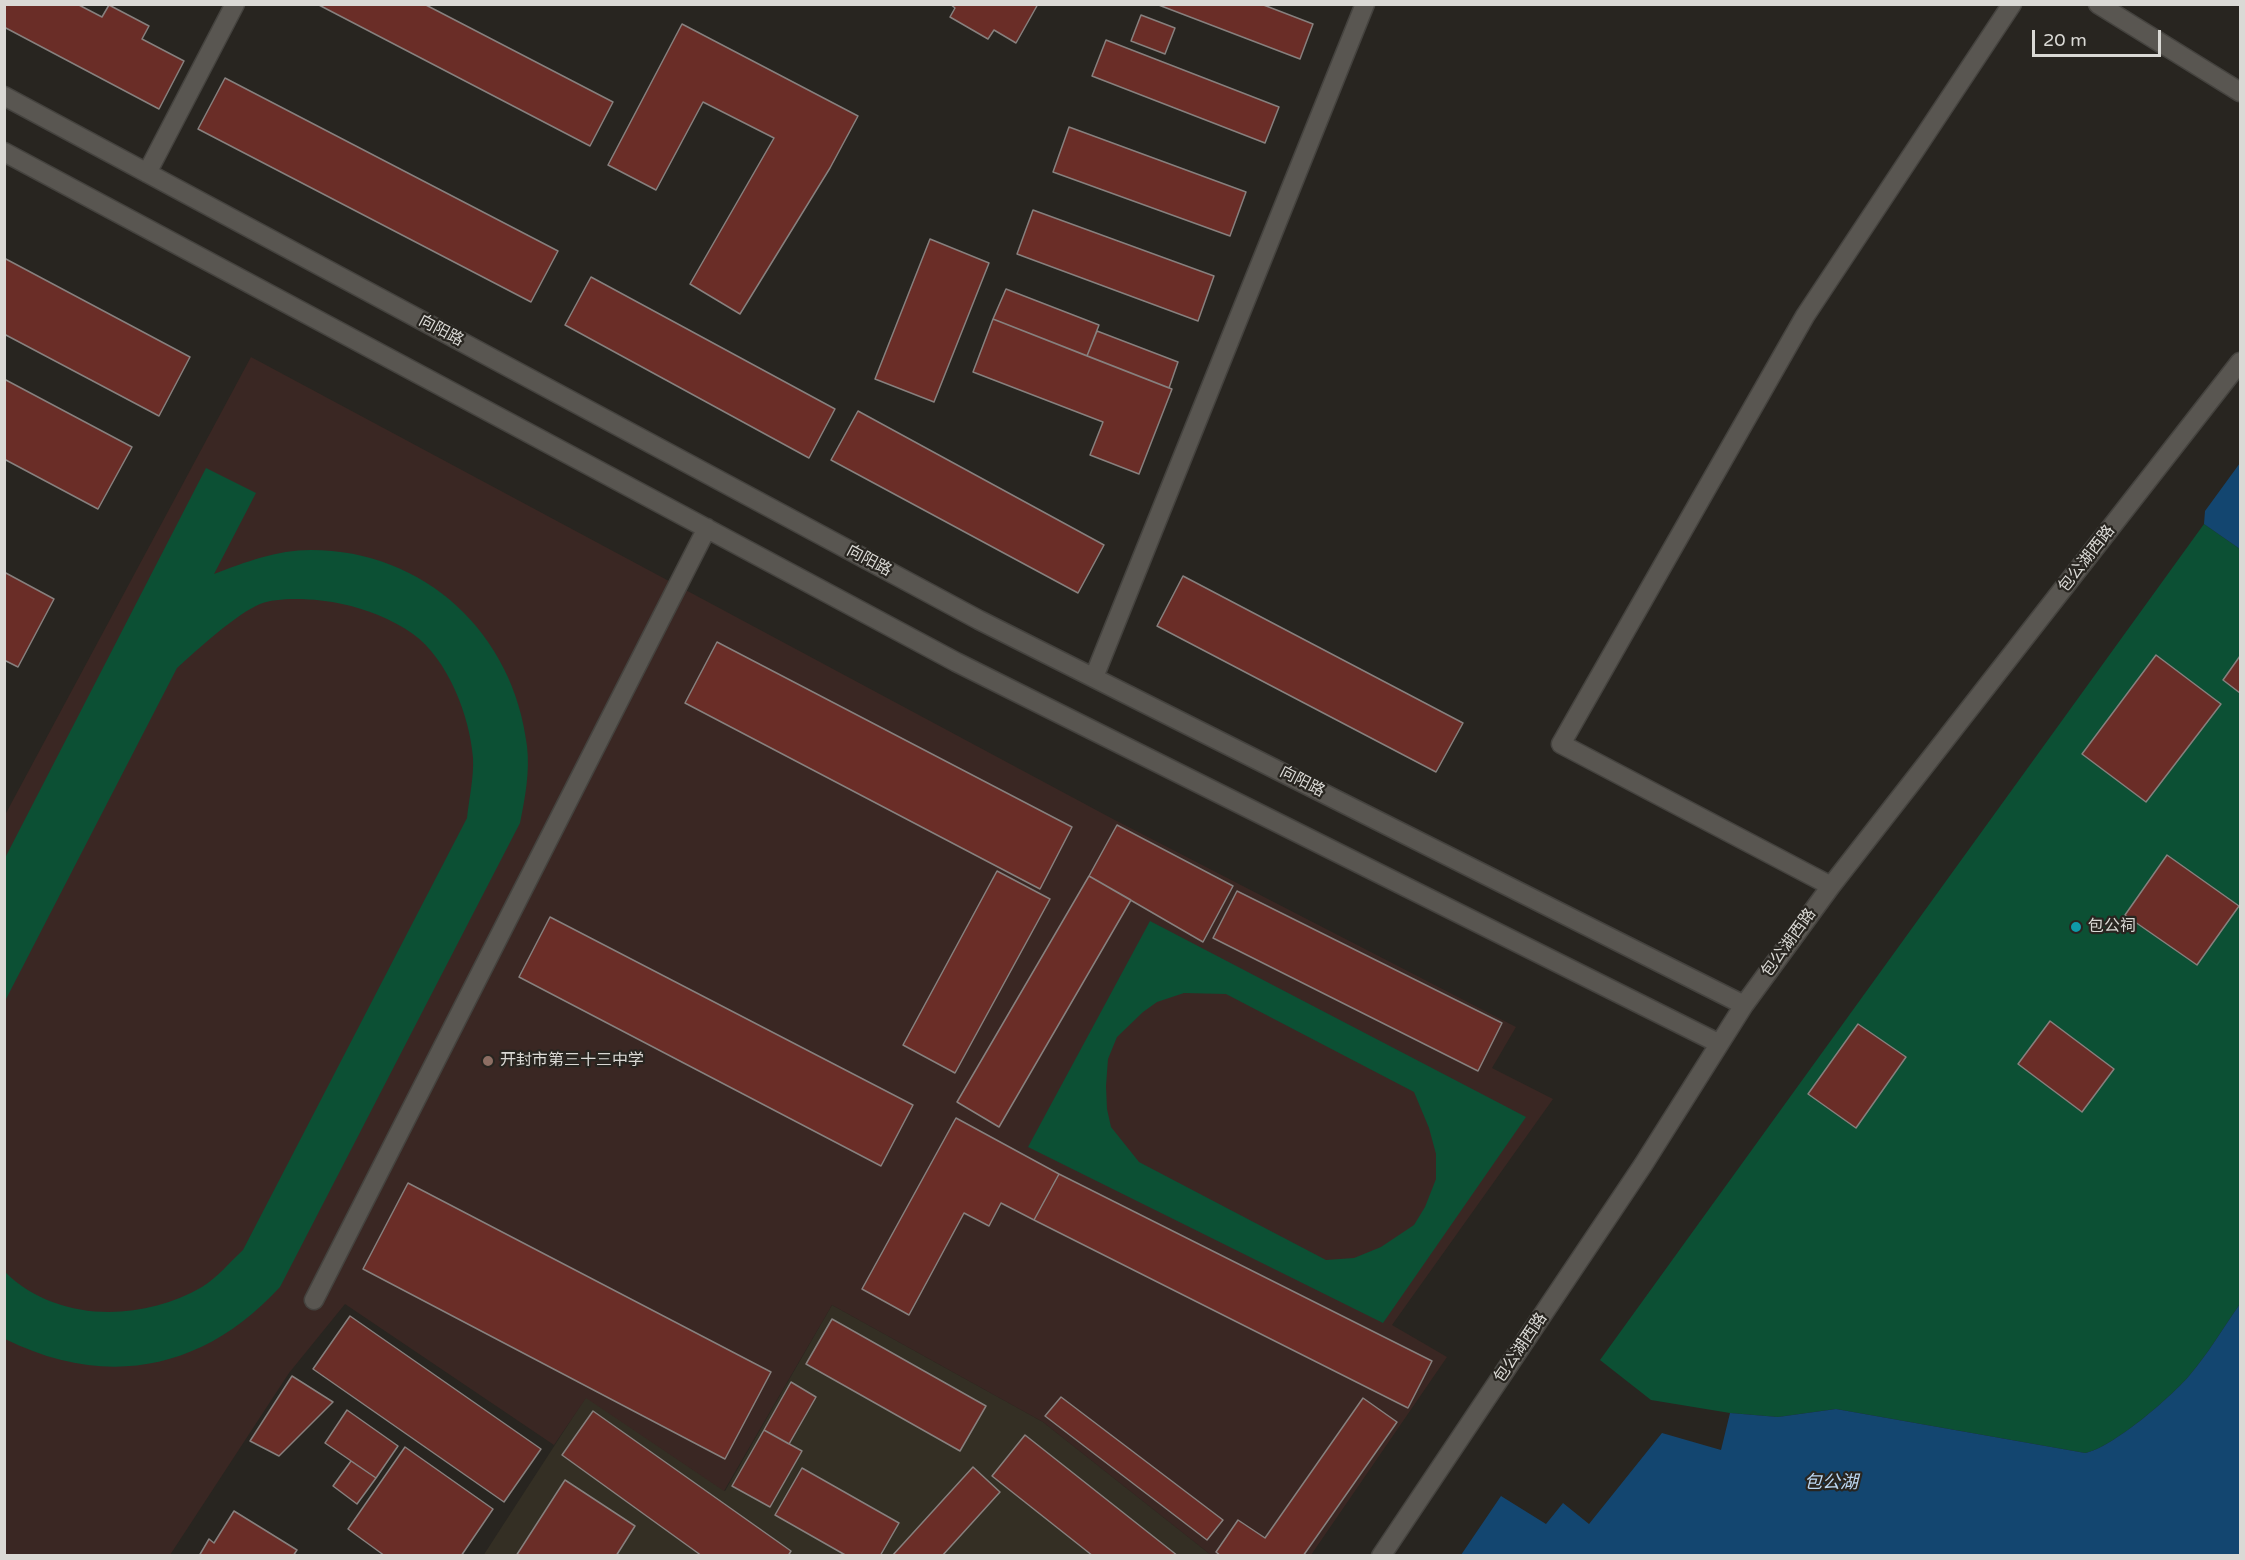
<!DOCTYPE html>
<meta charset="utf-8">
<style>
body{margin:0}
#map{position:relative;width:2245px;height:1560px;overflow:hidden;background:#282520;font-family:"Varela Round",sans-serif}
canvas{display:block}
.frame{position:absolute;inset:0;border:6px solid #dad9d5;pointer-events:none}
.scale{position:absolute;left:2032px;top:30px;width:129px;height:27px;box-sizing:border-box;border:3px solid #dad9d5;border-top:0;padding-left:8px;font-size:18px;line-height:21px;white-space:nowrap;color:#dad9d5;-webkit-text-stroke:4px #282520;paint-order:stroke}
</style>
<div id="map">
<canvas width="2245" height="1560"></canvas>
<div class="frame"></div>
<div class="scale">20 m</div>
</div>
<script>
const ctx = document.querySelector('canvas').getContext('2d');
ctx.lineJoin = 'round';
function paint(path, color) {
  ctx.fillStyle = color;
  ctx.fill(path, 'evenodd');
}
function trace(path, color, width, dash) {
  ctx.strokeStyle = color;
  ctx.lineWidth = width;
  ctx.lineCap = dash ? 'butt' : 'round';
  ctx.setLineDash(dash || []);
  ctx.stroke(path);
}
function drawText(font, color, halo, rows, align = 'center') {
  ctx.font = font + ' "Varela Round","Noto Sans SC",sans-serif';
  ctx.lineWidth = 4.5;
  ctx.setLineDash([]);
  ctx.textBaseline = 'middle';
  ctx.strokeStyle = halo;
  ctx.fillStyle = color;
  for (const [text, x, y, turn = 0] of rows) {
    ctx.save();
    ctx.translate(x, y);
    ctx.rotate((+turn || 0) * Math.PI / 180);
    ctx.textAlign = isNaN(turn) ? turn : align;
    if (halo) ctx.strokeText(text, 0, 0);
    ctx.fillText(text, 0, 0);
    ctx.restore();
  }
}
paint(new Path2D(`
 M832,1305L1043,1422L1211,1555L483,1556L586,1397L725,1491Z`), '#342f24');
paint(new Path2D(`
 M251,357L1111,818L1516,1027L1492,1068L1553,1099L1392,1325L1447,1357L1311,1555H1211L1043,1422L832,1305L724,1491L586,1398L554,1445L345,1304L289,1373L170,1555L5,1556V815Z`), '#3a2723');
paint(new Path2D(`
 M206,468L256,493L214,574C246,562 276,550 311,550C425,550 514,634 527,746C530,772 525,798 520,823L280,1287C203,1371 106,1389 5,1339V1272C57,1323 141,1322 202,1287C217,1278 230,1262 243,1250L467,818C469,799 474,777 473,758C470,717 448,659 413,634C392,619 366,609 342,604C321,599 280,596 260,604C236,614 197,650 177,668L5,1001V858Z
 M2204,524L2240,549V1304C2223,1328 2208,1354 2189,1376C2170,1398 2112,1448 2085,1453L1836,1409L1778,1417L1730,1413L1651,1400L1600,1360Z
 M1150,921L1526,1117L1383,1323L1028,1147ZM1184,993L1226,994L1414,1092L1429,1128L1436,1154V1179L1425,1207L1414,1225L1381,1247L1354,1258L1326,1260L1139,1162L1111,1127L1107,1109L1106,1086L1108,1059L1117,1037L1143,1012L1157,1002Z`), '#0c5034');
paint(new Path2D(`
 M2240,463V549L2204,524L2205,511Z
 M2240,1304V1555H1461L1501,1496L1546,1524L1563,1503L1589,1524L1662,1433L1721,1450L1730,1413L1778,1417L1836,1409L2085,1453C2112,1448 2170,1398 2189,1376C2208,1354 2223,1328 2240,1304Z`), '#134670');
const building = new Path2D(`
 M4,4H77L102,17L109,5L149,26L142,39L184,61L159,109L4,27Z
 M317,4H424L613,102L590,146Z
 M950,4H1038L1016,43L994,30L988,39L950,17L955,8Z
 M1156,4H1261L1313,24L1300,59Z
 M1141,15L1175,28L1165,54L1131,41Z
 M682,24L858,116L830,168L740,314L690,284L774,138L703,102L656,190L608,165Z
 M1106,40L1279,107L1265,143L1092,76Z
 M225,78L558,251L531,302L198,129Z
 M1069,127L1246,192L1230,236L1053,172Z
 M1033,210L1214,276L1198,321L1017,254Z
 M930,239L989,263L934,402L875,379Z
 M4,258L190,357L159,416L4,334Z
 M591,277L835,409L809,458L565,325Z
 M1006,289L1099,325L1087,356L993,319Z
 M993,319L1172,389L1139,474L1090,455L1103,422L973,372Z
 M1097,331L1178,362L1169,388L1087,356Z
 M4,379L132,447L98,509L4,459Z
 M858,411L1104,545L1078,593L831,460Z
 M4,572L54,599L18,667L4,660Z
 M1183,576L1463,723L1436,772L1157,626Z
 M717,642L1072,827L1040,889L685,703Z
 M2156,655L2221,704L2146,802L2082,754Z
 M2240,656V693L2223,680Z
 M1117,825L1233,886L1203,942L1089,876Z
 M2167,855L2239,906L2197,965L2125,915Z
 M997,871L1050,899L955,1073L903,1045Z
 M1089,876L1131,900L999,1127L957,1102Z
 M1237,891L1502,1023L1478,1071L1213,938Z
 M550,917L913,1105L881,1166L519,977Z
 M2050,1021L2114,1069L2082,1112L2018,1064Z
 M1858,1024L1906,1057L1856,1128L1808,1094Z
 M956,1118L1059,1174L1034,1220L1001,1203L989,1226L964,1213L909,1315L862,1289Z
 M1059,1174L1432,1361L1408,1408L1034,1220Z
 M408,1183L771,1372L725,1459L363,1269Z
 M350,1316L541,1449L504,1502L313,1369Z
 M832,1319L986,1406L960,1451L806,1364Z
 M292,1376L333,1402L279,1456L250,1441Z
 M791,1382L816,1397L789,1444L764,1430Z
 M1061,1397L1223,1520L1207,1540L1045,1416Z
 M1363,1398L1397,1422L1303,1556H1221L1216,1552L1238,1520L1265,1538Z
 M347,1410L398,1446L376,1478L325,1443Z
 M593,1411L791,1551L788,1556H702L562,1455Z
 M764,1430L802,1451L770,1507L732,1486Z
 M1025,1435L1178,1556H1093L992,1476Z
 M405,1447L493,1509L461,1556H385L348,1529Z
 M351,1461L376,1478L357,1504L333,1486Z
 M973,1467L1000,1492L942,1556H892Z
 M802,1468L899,1523L880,1556H847L775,1515Z
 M565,1480L635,1526L616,1556H516Z
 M234,1511L297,1550L293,1556H199L209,1539L214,1543Z`);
paint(building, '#6a2d27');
trace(building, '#87807e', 1.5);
const minor = new Path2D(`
 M2098,4L2240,92
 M4,96L979,620L1744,1005
 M4,152L956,662L1718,1043
 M147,173L235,4
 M1094,677L1365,4
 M1831,886L1561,744L1805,316L2012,4
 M314,1300L707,528
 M1381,1556L1643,1165L1744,1005L1831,886L2240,362`);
trace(minor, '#45433f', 21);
trace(minor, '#595651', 18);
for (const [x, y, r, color] of [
 [2076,927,6,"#0f9aa8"],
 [488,1061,6,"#8d6e63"]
]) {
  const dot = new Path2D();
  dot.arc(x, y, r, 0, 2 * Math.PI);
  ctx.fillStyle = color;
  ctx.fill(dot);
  trace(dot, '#282520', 2);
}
drawText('16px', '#dad9d5', '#282520', [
 ["向阳路",441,331,28],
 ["包公湖西路",2087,559,-52],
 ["向阳路",869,561,28],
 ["向阳路",1302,782,27],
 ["包公湖西路",1789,943,-54],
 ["包公湖西路",1521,1348,-56]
]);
drawText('16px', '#dad9d5', '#282520', [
 ["包公祠",2088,927],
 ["开封市第三十三中学",500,1061]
], 'left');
drawText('italic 18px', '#bdd8f3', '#282520', [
 ["包公湖",1831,1483]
]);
</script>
